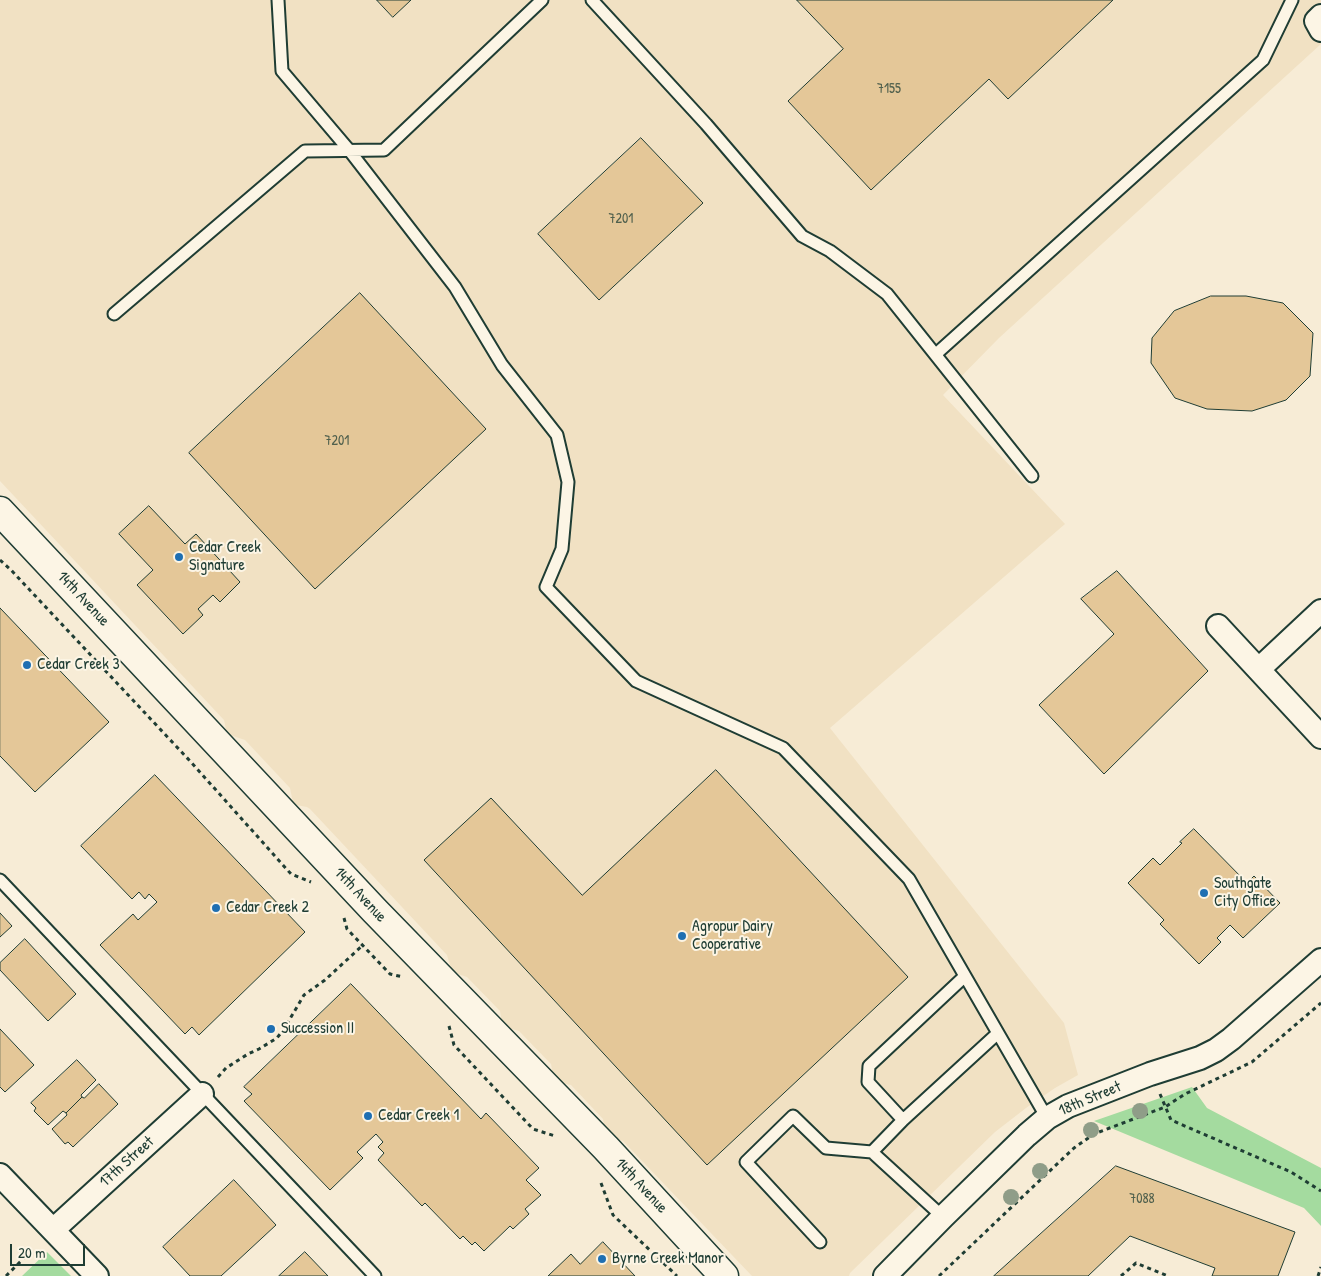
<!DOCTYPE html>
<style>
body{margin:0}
#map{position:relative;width:1321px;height:1276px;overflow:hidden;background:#f7ecd6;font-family:"Patrick Hand",sans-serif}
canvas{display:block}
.scale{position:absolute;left:10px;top:1244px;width:75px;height:22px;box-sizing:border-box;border:2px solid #1f3d34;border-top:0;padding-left:6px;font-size:15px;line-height:18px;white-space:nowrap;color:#1f3d34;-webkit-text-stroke:4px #fcf5e5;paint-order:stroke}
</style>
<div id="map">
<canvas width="1321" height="1276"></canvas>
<div class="scale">20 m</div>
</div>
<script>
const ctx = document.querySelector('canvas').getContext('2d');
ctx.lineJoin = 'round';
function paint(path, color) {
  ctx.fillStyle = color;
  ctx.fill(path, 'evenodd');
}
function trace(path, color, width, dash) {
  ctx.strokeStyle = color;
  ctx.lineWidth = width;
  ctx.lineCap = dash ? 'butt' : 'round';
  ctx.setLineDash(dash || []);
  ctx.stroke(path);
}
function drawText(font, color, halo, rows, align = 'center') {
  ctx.font = font + ' "Patrick Hand",sans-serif';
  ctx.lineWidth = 4;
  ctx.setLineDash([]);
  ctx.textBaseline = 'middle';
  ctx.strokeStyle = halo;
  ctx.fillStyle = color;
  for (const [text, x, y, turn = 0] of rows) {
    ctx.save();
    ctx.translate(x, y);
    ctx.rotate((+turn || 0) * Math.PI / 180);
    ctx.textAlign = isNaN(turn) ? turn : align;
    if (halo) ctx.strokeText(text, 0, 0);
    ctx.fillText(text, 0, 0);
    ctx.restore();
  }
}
paint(new Path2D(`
 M0,0H1321V44L999,338L943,395L1065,524L830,728L1064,1023L1078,1075L1055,1088L1026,1108L995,1132L850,1273L849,1276H752L623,1141L610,1136L605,1132L603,1119L571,1085L560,1083L553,1076L551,1064L519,1031L508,1028L502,1023L500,1011L467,977L452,972L447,955L310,809L307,807L296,805L293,803L290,788L245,740L227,734L224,720L0,481Z`), '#f1e1c3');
paint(new Path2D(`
 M1192,1087L1207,1108L1321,1168V1226L1304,1208L1094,1121Z
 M47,1252L71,1276H22Z`), '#a4db9f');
const building = new Path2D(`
 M377,0H411L393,17Z
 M797,0H1113L1008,99L989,79L871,190L788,101L843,49Z
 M641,138L703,203L599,300L538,234Z
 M360,293L486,429L315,589L189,453Z
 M1211,296H1246L1283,303L1313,333L1310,376L1286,400L1252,411L1207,409L1175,398L1151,363L1152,338L1174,311Z
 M149,506L185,544L196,534L240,582L220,602L213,595L198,609L203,615L183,634L137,585L153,570L119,534Z
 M1117,571L1208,671L1104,774L1039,705L1114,634L1081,599Z
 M0,608L109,722L35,792L0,756Z
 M716,770L908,977L707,1165L424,860L491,798L582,895Z
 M155,775L305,932L199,1035L192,1027L185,1034L100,945L133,914L138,920L157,902L149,894L145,899L139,892L132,899L81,846Z
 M1194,829L1247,883L1254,876L1280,903L1243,938L1230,925L1217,938L1221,942L1199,964L1160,924L1164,920L1128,883L1153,858L1160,865L1182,843L1180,842Z
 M0,913L12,926L0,937Z
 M25,939L76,994L48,1021L0,970V963Z
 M351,984L481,1119L486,1113L539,1168L526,1180L541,1195L525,1209L529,1214L513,1229L510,1226L484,1251L475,1242L472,1245L463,1236L460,1239L425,1203L422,1206L378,1160L384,1153L378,1147L383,1142L376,1134L357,1152L363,1158L330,1190L244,1101L252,1094L244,1087Z
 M0,1029L34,1065L5,1092L0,1087Z
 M77,1060L96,1080L81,1095L82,1097L66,1113L63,1111L48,1125L34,1111L36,1108L31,1103Z
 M99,1084L118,1104L73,1147L68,1142L65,1144L52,1129L67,1115L66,1113L82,1097L84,1098Z
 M1116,1166L1295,1232L1278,1276H1212L1215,1268L1130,1236L1088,1276H994Z
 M234,1180L276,1225L221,1276H190L163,1247Z
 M603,1242L635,1276H548L571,1254L580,1264Z
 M305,1252L328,1276H279Z`);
paint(building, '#e4c798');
trace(building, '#1f3d34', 1);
const service = new Path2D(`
 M278,0L282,71L349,150L455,287L502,365L557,435L568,482L562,549L546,587L636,681L783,748L909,879L1047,1118
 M592,0L706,124L802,236L830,251L887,294L1032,476
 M114,314L305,151L384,150L542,0
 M936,354L1263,60L1292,0
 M0,880L375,1276
 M965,976L869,1066L868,1082L903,1120L998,1033
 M903,1120L872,1152L943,1217
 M820,1242L746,1162L793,1116L826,1148L872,1152`);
const minor = new Path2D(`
 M1321,16L1316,21L1321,30
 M1218,626L1321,737
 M1259,669L1321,611
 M0,1175L97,1276
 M53,1230L202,1094
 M885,1276L943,1217L1027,1135L1047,1118L1068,1106L1150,1074L1200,1058L1216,1050L1231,1039L1321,960`);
const tertiary = new Path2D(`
 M0,511L375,911L606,1148L724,1276`);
trace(service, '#1f3d34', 15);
trace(minor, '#1f3d34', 26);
trace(tertiary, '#1f3d34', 31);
trace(new Path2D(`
 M0,560L11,570L190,761L291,874L311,882
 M344,918L347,929L390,974L403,977
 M449,1026L454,1045L533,1129L555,1136
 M218,1077L226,1068L248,1054L259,1049L277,1038L284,1029L304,995L325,980L363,945
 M1160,1094L1171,1120L1291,1172L1321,1191
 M601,1183L613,1215L677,1276
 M6,1276L32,1250
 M939,1276L1074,1148L1094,1134L1165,1107L1185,1094L1252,1062L1321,1003
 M1121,1276L1136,1263L1168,1276
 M1318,1276L1321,1267`), '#1f3d34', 3, [4, 4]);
trace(service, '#fcf5e5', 11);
trace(minor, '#fcf5e5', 22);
trace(tertiary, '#fcf5e5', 28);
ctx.fillStyle = '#8f9d88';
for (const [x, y] of [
 [1140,1111],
 [1091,1130],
 [1040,1171],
 [1011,1197]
]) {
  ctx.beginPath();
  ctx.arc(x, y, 8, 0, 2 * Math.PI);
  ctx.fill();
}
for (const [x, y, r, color] of [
 [179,557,5,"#1f6fb2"],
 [27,665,5,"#1f6fb2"],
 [1204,893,5,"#1f6fb2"],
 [216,908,5,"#1f6fb2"],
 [682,936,5,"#1f6fb2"],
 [271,1029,5,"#1f6fb2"],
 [368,1116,5,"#1f6fb2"],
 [602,1259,5,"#1f6fb2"]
]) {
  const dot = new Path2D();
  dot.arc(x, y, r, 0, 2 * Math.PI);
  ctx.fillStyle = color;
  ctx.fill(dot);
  trace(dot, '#fcf5e5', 2);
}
drawText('14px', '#50604d', null, [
 ["7155",889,89],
 ["7201",621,219],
 ["7201",337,441],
 ["7088",1142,1199]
]);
drawText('16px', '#1f3d34', '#fcf5e5', [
 ["Cedar Creek",189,548],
 ["Signature",189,566],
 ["Cedar Creek 3",37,665],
 ["Southgate",1214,884],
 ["City Office",1214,902],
 ["Cedar Creek 2",226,908],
 ["Agropur Dairy",692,927],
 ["Cooperative",692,945],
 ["Succession II",281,1029],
 ["Cedar Creek 1",378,1116],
 ["Byrne Creek Manor",612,1259]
], 'left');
drawText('16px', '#1f3d34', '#fcf5e5', [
 ["14th Avenue",83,599,47],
 ["14th Avenue",360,895,47],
 ["18th Street",1090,1099,-23],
 ["17th Street",127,1162,-42],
 ["14th Avenue",641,1186,47]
]);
</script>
